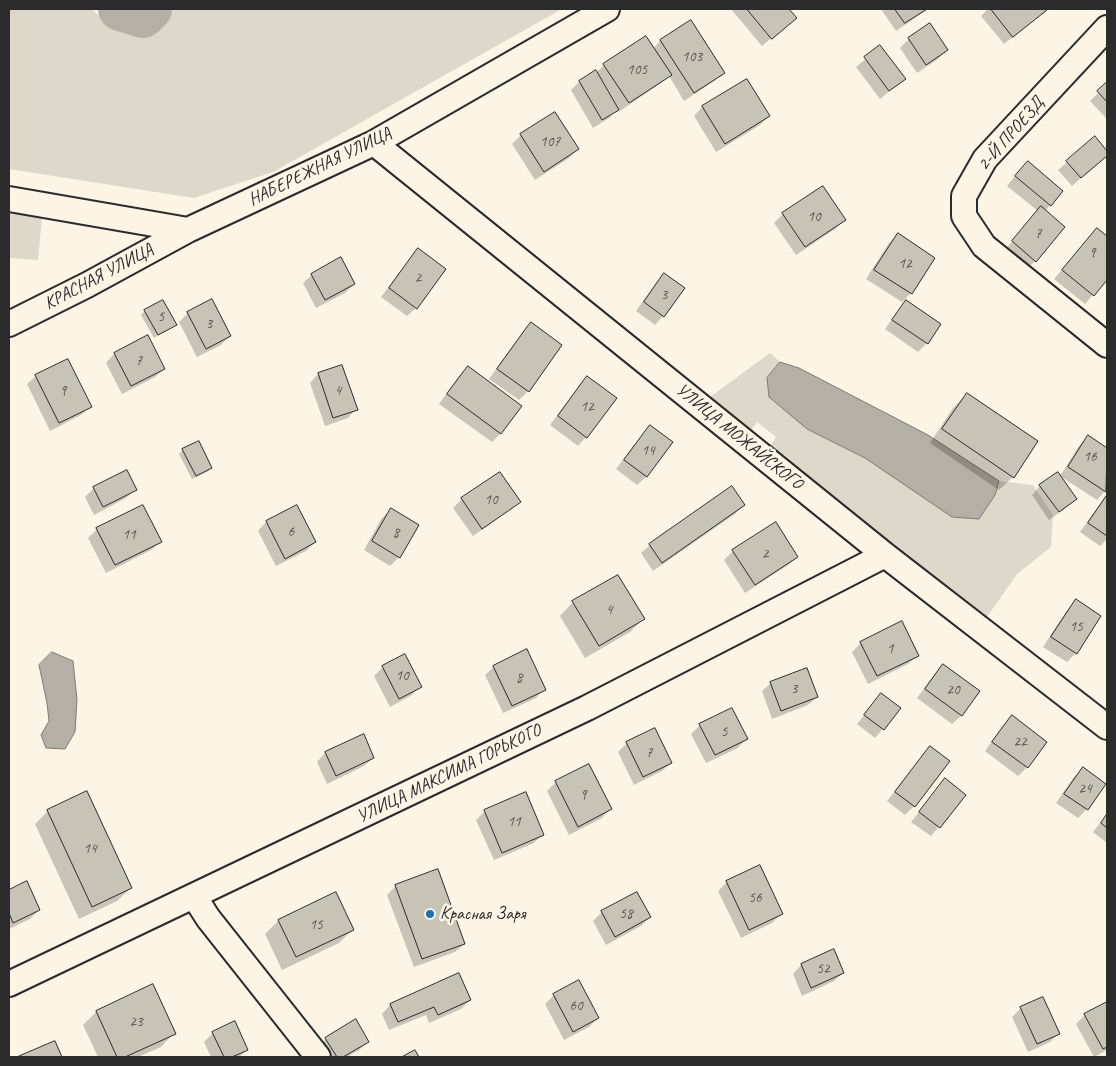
<!DOCTYPE html>
<meta charset="utf-8">
<style>
body{margin:0}
#map{position:relative;width:1116px;height:1066px;overflow:hidden;background:#fcf5e5;font-family:Caveat,sans-serif}
canvas{display:block}
.frame{position:absolute;inset:0;border:10px solid #2b2b2b;pointer-events:none}
</style>
<div id="map">
<canvas width="1116" height="1066"></canvas>
<div class="frame"></div>
</div>
<script>
const ctx = document.querySelector('canvas').getContext('2d');
ctx.lineJoin = 'round';
function paint(path, color) {
  ctx.fillStyle = color;
  ctx.fill(path, 'evenodd');
}
function trace(path, color, width, dash) {
  ctx.strokeStyle = color;
  ctx.lineWidth = width;
  ctx.lineCap = dash ? 'butt' : 'round';
  ctx.setLineDash(dash || []);
  ctx.stroke(path);
}
function drawText(font, color, halo, rows, align = 'center') {
  ctx.font = font + ' Caveat,sans-serif';
  ctx.lineWidth = 5;
  ctx.setLineDash([]);
  ctx.textBaseline = 'middle';
  ctx.strokeStyle = halo;
  ctx.fillStyle = color;
  for (const [text, x, y, turn = 0] of rows) {
    ctx.save();
    ctx.translate(x, y);
    ctx.rotate((+turn || 0) * Math.PI / 180);
    ctx.textAlign = isNaN(turn) ? turn : align;
    if (halo) ctx.strokeText(text, 0, 0);
    ctx.fillText(text, 0, 0);
    ctx.restore();
  }
}
paint(new Path2D(`
 M9,9H92L111,28L133,31L154,19L160,9H562L273,172L194,198L9,169Z
 M9,213L42,217L38,260L9,258Z
 M770,353L780,362L767,378L807,429L865,458L995,495L999,481L1033,485L1053,515L1051,547L1017,574L987,617L769,448L776,437L757,422L750,432L710,397Z`), '#ded8ca');
const water = new Path2D(`
 M780,362L799,368L928,435L999,481L995,495L979,519L952,517L865,458L807,429L769,397L767,378Z
 M52,652L73,661L77,700L75,732L65,749L46,748L41,735L49,721L47,703L39,665Z`);
paint(water, '#b4b0a5');
trace(water, '#7d7b74', 1);
paint(new Path2D(`
 M731,9H788L795,18L762,46Z
 M881,9H928L896,31Z
 M988,9H1045L1046,10L1004,44L981,16Z
 M690,22L723,73L714,81L684,101L669,76L661,83L620,111L618,109L609,118L593,128L571,90L579,82L596,73L604,65L653,49L660,41Z
 M909,39L947,50L938,59L917,73L900,48Z
 M880,47L904,79L880,99L856,67Z
 M747,80L769,116L760,125L716,152L694,116L702,107Z
 M1107,84V119L1090,101Z
 M521,135L578,149L569,158L535,180L512,144Z
 M1095,138L1107,155L1072,186L1058,170Z
 M1019,171L1062,191L1045,211L1035,261L1026,270L1004,251L1038,211L1007,186Z
 M783,214L844,220L835,229L796,255L774,223Z
 M1097,229L1107,238V278L1085,304L1054,279Z
 M898,235L934,258L911,293L902,302L866,279L889,243Z
 M418,250L416,308L407,316L381,297L410,259Z
 M312,275L354,284L345,293L316,308L303,283Z
 M664,275L663,316L655,325L636,311L656,283Z
 M907,302L940,325L927,343L918,352L885,329L898,311Z
 M145,311L176,324L154,338L141,315Z
 M188,313L229,336L221,345L197,357L179,322Z
 M531,324L561,346L528,391L519,400L489,379L522,333Z
 M114,354L164,369L155,377L122,394L106,363Z
 M342,366L356,409L348,418L325,426L310,383L318,374Z
 M468,368L500,434L492,442L439,404L459,376Z
 M36,376L90,407L81,415L50,431L27,384Z
 M587,377L586,437L578,446L550,425L579,386Z
 M967,394L1013,477L999,490L930,443L953,408Z
 M650,427L671,442L646,477L637,485L616,469L642,435Z
 M1088,437L1107,449V489L1097,500L1060,476L1079,446Z
 M183,450L211,468L207,472L192,479L179,454Z
 M1040,486L1075,499L1066,508L1049,520L1032,495Z
 M94,488L135,490L126,498L94,515L85,497Z
 M1107,494V539L1100,546L1080,532Z
 M462,499L519,502L510,510L473,536L453,508Z
 M744,505L735,514L653,571L641,553L650,545Z
 M297,507L315,542L306,551L276,566L258,531L266,522Z
 M391,510L399,557L390,566L364,550L382,518Z
 M97,529L160,542L151,550L106,573L88,538Z
 M733,551L797,557L788,565L745,593L724,560Z
 M1076,601L1100,617L1076,653L1067,662L1043,647L1067,610Z
 M573,602L643,619L630,632L585,658L560,616Z
 M861,643L917,656L908,664L868,684L852,652Z
 M404,656L420,686L412,695L390,707L374,676L383,667Z
 M943,665L979,692L961,716L952,724L917,698L935,674Z
 M494,667L544,689L536,698L503,713L485,675Z
 M771,683L817,697L808,705L772,719L762,691Z
 M881,695L900,709L875,738L857,724Z
 M1012,717L1045,742L1027,767L1018,776L985,751L1003,726Z
 M700,725L746,739L738,748L706,763L691,734Z
 M363,736L373,758L364,766L327,784L317,762L325,753Z
 M627,743L671,763L662,771L634,785L618,752Z
 M930,748L914,806L905,815L887,801L922,757Z
 M1083,769L1105,784L1087,809L1078,818L1056,803L1074,777Z
 M945,780L965,795L931,836L911,822Z
 M556,782L610,809L602,818L569,835L547,791Z
 M48,811L131,888L117,901L79,919L35,824Z
 M485,811L543,834L534,843L494,860L476,820Z
 M1107,814V843L1093,832Z
 M727,882L781,914L772,923L741,938L718,891Z
 M26,883L39,910L30,919L9,929V891Z
 M396,886L464,944L455,952L414,967L387,895Z
 M602,912L650,917L641,926L606,945L593,921Z
 M278,921L352,930L339,943L282,970L265,934Z
 M833,951L843,973L834,981L802,996L793,974L801,965Z
 M458,975L470,1000L461,1009L429,1023L426,1015L389,1030L382,1014L390,1005Z
 M554,995L598,1018L589,1027L564,1040L545,1004Z
 M1107,1003V1050L1094,1057L1076,1024L1085,1015Z
 M1021,1008L1059,1033L1050,1042L1028,1052L1012,1017Z
 M96,1012L174,1033L161,1047L138,1057H98L83,1025Z
 M213,1033L247,1050L239,1057H211L204,1042Z
 M326,1039L368,1042L359,1050L347,1057H323L317,1047Z`), '#0003');
trace(new Path2D(`
 M120,9L143,16L150,9`), '#b4b0a5', 44);
const building = new Path2D(`
 M747,9H789L797,18L772,39Z
 M895,9H927L905,23Z
 M991,9H1047V10L1013,37Z
 M691,20L725,73L694,93L660,40Z
 M930,23L948,50L926,65L908,38Z
 M646,36L672,75L629,103L603,64Z
 M880,45L906,79L889,91L864,57Z
 M596,70L619,110L602,120L579,81Z
 M747,79L770,116L725,144L702,106Z
 M1107,82V102L1097,91Z
 M555,112L579,149L544,172L520,134Z
 M1095,136L1107,151V156L1081,178L1066,161Z
 M1028,161L1063,191L1051,206L1015,176Z
 M823,186L846,220L805,247L782,213Z
 M1041,206L1065,227L1036,262L1012,241Z
 M1097,228L1107,236V280L1094,296L1062,270Z
 M898,233L935,258L912,294L874,270Z
 M418,248L446,269L417,309L389,288Z
 M341,257L355,284L325,300L311,274Z
 M664,273L685,288L664,317L644,302Z
 M212,299L231,336L206,349L187,312Z
 M163,300L177,325L158,335L144,310Z
 M906,300L941,324L928,344L892,320Z
 M531,322L562,345L529,392L497,369Z
 M148,335L165,369L131,386L114,353Z
 M68,359L92,407L59,423L35,375Z
 M342,365L358,410L333,418L318,373Z
 M468,366L522,406L501,434L447,394Z
 M587,376L617,398L587,438L558,416Z
 M967,393L1038,441L1014,478L942,429Z
 M650,425L673,442L647,477L624,460Z
 M1088,435L1107,448L1106,492L1068,467Z
 M199,441L212,468L196,476L182,449Z
 M127,470L137,490L103,507L93,487Z
 M500,472L521,502L482,529L461,498Z
 M1058,472L1077,499L1059,512L1039,485Z
 M732,486L745,505L662,563L649,544Z
 M1107,495V536L1088,523Z
 M143,505L162,542L115,565L96,528Z
 M297,505L316,542L285,559L266,521Z
 M391,508L419,525L400,558L372,541Z
 M776,522L798,557L755,585L732,550Z
 M618,575L645,619L599,646L572,601Z
 M1076,599L1101,616L1077,654L1051,637Z
 M902,621L919,656L877,676L860,642Z
 M527,649L546,690L512,706L493,666Z
 M405,654L422,687L399,699L382,666Z
 M943,664L980,691L962,716L925,689Z
 M807,668L818,697L781,711L770,682Z
 M881,693L901,708L884,730L864,715Z
 M732,708L748,739L715,755L699,724Z
 M1012,715L1047,742L1028,768L992,742Z
 M655,728L672,763L643,777L626,742Z
 M364,734L374,758L336,776L325,752Z
 M930,746L950,761L915,807L895,792Z
 M589,764L612,809L578,827L555,781Z
 M1083,767L1106,784L1088,810L1064,794Z
 M945,778L966,795L940,828L919,812Z
 M87,791L132,888L92,907L47,810Z
 M526,792L544,835L502,853L484,810Z
 M1107,814V828L1101,823Z
 M760,865L783,914L749,930L726,881Z
 M438,869L465,944L422,959L395,885Z
 M27,881L40,910L13,923L9,913V890Z
 M336,892L354,930L296,957L278,920Z
 M637,892L651,917L615,937L601,911Z
 M834,949L844,973L811,988L801,964Z
 M459,973L471,1000L438,1015L434,1007L398,1022L390,1004Z
 M579,980L599,1018L573,1032L553,994Z
 M153,984L176,1034L125,1057H117L96,1011Z
 M1043,997L1060,1034L1037,1044L1020,1007Z
 M1107,1002V1047L1103,1049L1084,1014Z
 M356,1019L369,1042L343,1057H337L325,1038Z
 M235,1021L248,1050L232,1057H224L212,1032Z
 M55,1041L62,1057H17Z
 M415,1050L419,1057H402Z`);
paint(building, '#c8c3b7');
trace(building, '#2b2b2b', 1);
const street = new Path2D(`
 M1107,28L985,159L964,196V216L984,246L1107,345
 M374,143L885,555L1107,727
 M9,199L188,230
 M9,324L87,285L188,230L374,143L607,9
 M194,896L208,918L318,1057
 M9,984L587,708L885,555`);
trace(street, '#2b2b2b', 28);
trace(street, '#fcf5e5', 24);
for (const [x, y, r, color] of [
 [430,914,5,"#1f6fb2"]
]) {
  const dot = new Path2D();
  dot.arc(x, y, r, 0, 2 * Math.PI);
  ctx.fillStyle = color;
  ctx.fill(dot);
  trace(dot, '#fcf5e5', 2);
}
drawText('15px', '#52514e', null, [
 ["103",692,57],
 ["105",637,70],
 ["107",550,142],
 ["10",814,217],
 ["7",1038,234],
 ["9",1092,253],
 ["12",905,264],
 ["2",418,278],
 ["3",664,295],
 ["5",161,317],
 ["3",209,324],
 ["7",139,361],
 ["9",63,391],
 ["4",338,391],
 ["12",587,407],
 ["14",648,451],
 ["16",1090,457],
 ["10",491,500],
 ["6",291,532],
 ["8",396,533],
 ["11",129,535],
 ["2",765,554],
 ["4",609,610],
 ["15",1076,627],
 ["1",890,649],
 ["10",402,676],
 ["8",519,678],
 ["3",794,689],
 ["20",953,690],
 ["5",724,732],
 ["22",1020,742],
 ["7",649,753],
 ["24",1085,789],
 ["9",583,795],
 ["11",514,822],
 ["14",90,849],
 ["56",755,898],
 ["58",626,914],
 ["15",316,925],
 ["52",823,969],
 ["60",576,1006],
 ["23",136,1022]
]);
drawText('18px', '#2b2b2b', '#fcf5e5', [
 ["2-Й ПРОЕЗД",1011,134,-49],
 ["НАБЕРЕЖНАЯ УЛИЦА",320,167,-26],
 ["КРАСНАЯ УЛИЦА",99,277,-28],
 ["УЛИЦА МОЖАЙСКОГО",739,437,39],
 ["УЛИЦА МАКСИМА ГОРЬКОГО",449,774,-26]
]);
drawText('18px', '#2b2b2b', '#fcf5e5', [
 ["Красная Заря",440,914]
], 'left');
</script>
